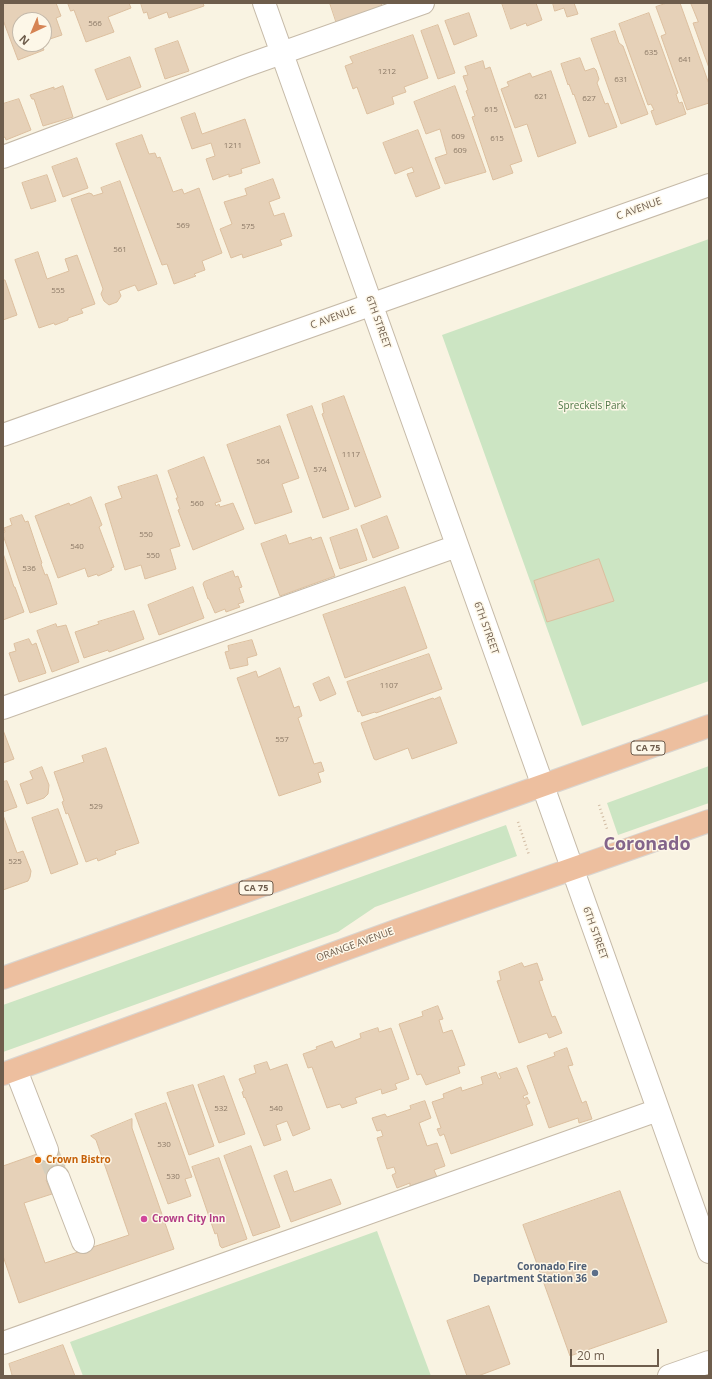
<!DOCTYPE html>
<style>
body{margin:0}
#map{position:relative;width:712px;height:1379px;overflow:hidden;background:#f9f3e2;font-family:"Open Sans",sans-serif}
canvas{display:block}
.frame{position:absolute;inset:0;border:4px solid #6e5d4c;pointer-events:none}
.north{position:absolute;left:12px;top:12px;width:40px;height:40px;box-sizing:border-box;background:#fdf7e8;border:1px solid #c4b9aa;border-radius:50%;rotate:224deg;font-size:11px;font-weight:700;line-height:16px;text-align:center;color:#6e5d4c}
.north::after{content:'';display:block;margin:auto;width:14px;height:18px;background:#d68454;clip-path:polygon(50% 0,100% 100%,50% 72%,0 100%)}
.scale{position:absolute;left:570px;top:1349px;width:89px;height:18px;box-sizing:border-box;border:2px solid #6e5d4c;border-top:0;padding-left:5px;font-size:12px;line-height:14px;white-space:nowrap;color:#6e5d4c;-webkit-text-stroke:3px #fdf7e8;paint-order:stroke}
</style>
<div id="map">
<canvas width="712" height="1379"></canvas>
<div class="frame"></div>
<div class="north">N</div>
<div class="scale">20 m</div>
</div>
<script>
const ctx = document.querySelector('canvas').getContext('2d');
ctx.lineJoin = 'round';
function paint(path, color) {
  ctx.fillStyle = color;
  ctx.fill(path, 'evenodd');
}
function trace(path, color, width, dash) {
  ctx.strokeStyle = color;
  ctx.lineWidth = width;
  ctx.lineCap = dash ? 'butt' : 'round';
  ctx.setLineDash(dash || []);
  ctx.stroke(path);
}
function drawText(font, color, halo, rows, align = 'center') {
  ctx.font = font + ' "Open Sans",sans-serif';
  ctx.lineWidth = 3;
  ctx.setLineDash([]);
  ctx.textBaseline = 'middle';
  ctx.strokeStyle = halo;
  ctx.fillStyle = color;
  for (const [text, x, y, turn = 0] of rows) {
    ctx.save();
    ctx.translate(x, y);
    ctx.rotate((+turn || 0) * Math.PI / 180);
    ctx.textAlign = isNaN(turn) ? turn : align;
    if (halo) ctx.strokeText(text, 0, 0);
    ctx.fillText(text, 0, 0);
    ctx.restore();
  }
}
paint(new Path2D(`
 M709,239V681L582,726L442,335Z
 M709,766V803L618,835L607,803Z
 M506,825L517,856L375,907L338,932L3,1052V1005Z
 M377,1231L431,1376H83L70,1342Z`), '#cce5c3');
const building = new Path2D(`
 M3,3H56L61,16L56,18L62,35L44,41V20H20V44H41L44,50L18,60L3,20Z
 M68,3H129L131,8L108,17L114,32L86,42L74,10L71,11Z
 M141,3H203L204,6L169,18L167,12L149,19L147,12L144,13Z
 M330,3H381L383,8L337,24Z
 M502,3H536L542,20L527,26L526,23L511,29Z
 M553,3H574L578,14L567,17L564,8L555,11Z
 M667,3H680L709,84V103L687,110L661,36L666,34L656,7Z
 M691,3H709V68L693,23L698,22Z
 M469,13L477,36L454,45L445,21Z
 M649,13L678,93L676,94L679,103L682,102L686,114L656,125L651,111L654,110L651,104L648,105L619,24Z
 M438,25L455,73L438,79L421,31Z
 M615,31L619,43L623,46L648,114L621,124L591,39Z
 M413,35L428,78L404,87L406,92L392,97L394,104L367,114L357,87L353,89L345,66L353,63L350,57Z
 M178,41L189,71L165,79L155,49Z
 M130,57L141,87L107,100L95,70Z
 M580,58L585,71L594,68L596,70L599,79L597,83L605,104L608,103L617,127L589,137L574,94L573,95L569,84L568,85L561,64Z
 M483,61L485,69L490,67L522,161L510,165L513,173L493,180L472,117L475,116L466,91L468,90L463,76L468,75L465,67Z
 M551,71L576,143L538,157L527,124L515,128L501,89L509,86L507,82L530,73L532,77Z
 M63,86L73,117L43,126L34,99H32L30,95L54,87V89Z
 M455,86L486,172L445,184L435,158L447,154L440,129L426,134L414,102Z
 M19,99L31,130L6,140L5,137L3,138V104Z
 M195,113L202,134L245,119L260,163L241,169L242,173L229,177V174L213,180L206,159L215,156L211,143L192,149L181,118Z
 M418,130L440,188L416,197L407,174L414,172L412,167L395,174L383,143Z
 M142,135L149,154L155,153L157,158L160,157L173,192L182,189L184,194L199,188L222,253L202,261L205,270L194,274L196,276L174,284L167,264L162,265L116,144Z
 M77,158L88,188L63,197L52,167Z
 M47,175L56,201L31,209L22,183Z
 M273,179L280,198L269,202L274,216L284,213L292,236L280,240L282,245L243,258L242,254L231,258L220,229L232,224L224,202L247,195L245,189Z
 M120,181L157,284L138,291L135,285L119,291L121,296L117,302L109,305L104,301L101,294L103,289L71,199L89,193L92,194L93,196L103,193L101,188Z
 M38,252L47,279L69,271L65,259L77,255L95,304L81,309L83,313L68,318V320L55,325L54,323L39,328L15,260Z
 M3,280H5L17,315L3,320Z
 M344,396L381,497L355,507L322,414L324,413L322,404Z
 M312,406L349,509L323,518L287,415Z
 M280,426L299,478L282,484L292,512L255,524L227,445Z
 M204,457L221,501L215,503L216,506L219,504L220,507L233,503L244,529L193,550L178,510L180,509L176,498H178L168,471Z
 M157,475L180,546L170,549L176,569L145,579L141,565L125,570L105,504L122,498L118,487Z
 M91,497L102,525L99,527L114,567L111,568L112,570L98,576L97,574L88,577L85,568L58,578L35,516L69,503L70,505Z
 M22,515L25,522L28,521L42,563L41,564L45,575L47,574L50,582L57,604L30,613L3,535V533L5,532L4,528L12,525L10,519Z
 M387,516L399,548L373,558L361,526Z
 M357,529L367,560L340,569L330,538Z
 M286,535L289,544L311,537L312,540L321,537L335,576L280,596L261,544Z
 M4,556L14,587H15L24,612L3,620V557Z
 M599,559L614,601L547,622L534,581Z
 M233,571L235,577L238,576L242,587L239,588L244,602L238,604L240,607L226,612L225,609L215,613L209,599H208L203,584L204,582Z
 M193,587L204,618L159,635L148,605Z
 M405,587L427,648L345,678L323,615Z
 M134,611L144,639L109,652L108,650L84,658L75,632L99,624L98,622Z
 M56,624L57,627L66,625L79,662L52,672L37,631Z
 M29,639L32,645L36,643L46,673L19,682L9,653L16,651L14,644Z
 M252,640L257,655L247,658L248,665L230,669L225,652L229,651L228,646Z
 M429,654L442,689L376,713L375,712L362,716L360,711L358,712L347,682Z
 M280,668L294,708L299,706L302,716L298,718L314,764L321,762L324,771L318,773L321,782L279,796L237,678L256,671L258,677Z
 M329,677L336,694L320,701L313,684Z
 M440,697L457,743L412,759L408,748L376,760L374,759L361,723L433,698L434,699Z
 M3,730L14,759L3,763Z
 M106,748L139,843L115,851L116,854L98,861L97,858L86,862L68,813L66,814L62,802L64,801L54,772L84,762L82,756Z
 M42,767L49,785L48,794L44,798L27,804L20,784L33,779L30,772Z
 M7,781L17,807L3,812V782Z
 M58,809L78,864L51,874L32,818Z
 M3,815L17,853L23,851L31,871L30,877L28,881L3,890Z
 M522,963L524,967L537,963L543,980L539,981L552,1017L555,1016L562,1033L549,1038L547,1033L519,1043L497,981L501,980L499,972Z
 M438,1006L443,1019L439,1020L443,1033L452,1030L465,1065L458,1067L460,1073L426,1085L421,1074L417,1075L399,1024L423,1016L422,1012Z
 M378,1028L379,1032L391,1028L409,1079L395,1084L397,1089L382,1094L381,1089L355,1098L357,1103L342,1108L340,1104L327,1108L312,1067L308,1068L303,1054L317,1049L316,1047L332,1041L335,1048L361,1038L360,1034Z
 M567,1048L573,1065L568,1066L582,1103L586,1101L592,1119L579,1123L578,1118L549,1128L527,1066L555,1056L554,1053Z
 M267,1062L270,1070L287,1064L310,1129L293,1136L287,1121L276,1125L281,1140L264,1146L245,1097L244,1098L242,1092L244,1091L239,1079L256,1073L254,1066Z
 M517,1068L528,1094L523,1096L524,1099L527,1097L530,1103L526,1105L533,1125L451,1154L444,1134L440,1136L437,1129L441,1128L432,1102L444,1098L443,1094L461,1087L462,1091L483,1084L481,1077L496,1072L499,1079L501,1078L499,1074Z
 M224,1076L245,1134L219,1143L198,1085Z
 M193,1085L214,1146L189,1155L167,1093Z
 M425,1101L431,1118L419,1123L427,1146L437,1143L445,1166L434,1170L437,1177L410,1186V1183L397,1188L392,1175L396,1173L394,1167L387,1169L377,1138L383,1136L381,1130L377,1131L372,1118L385,1114L387,1117L411,1109L410,1106Z
 M166,1103L192,1177L185,1179L191,1196L168,1204L135,1114Z
 M132,1119V1128L174,1249L19,1303L3,1256V1166L54,1148L68,1173L46,1180L52,1194L24,1203L45,1263L129,1235L96,1140L91,1136Z
 M251,1146L280,1227L253,1236L224,1156Z
 M219,1158L247,1239L222,1248L220,1246L217,1233L215,1234L192,1167Z
 M287,1171L294,1192L331,1179L341,1204L291,1222L274,1176Z
 M620,1191L667,1322L570,1356L523,1225Z
 M489,1306L510,1364L478,1376H467L447,1321Z
 M63,1345L75,1376H11L12,1375L9,1364Z`);
paint(building, '#e6d1b8');
trace(building, '#dcbf9f', 1);
trace(new Path2D(`
 M47,1150L58,1177`), '#d6cebc', 22, [22, 11]);
const minor = new Path2D(`
 M264,3L709,1252
 M3,157L245,66L423,3
 M3,435L709,185
 M3,708L457,546
 M16,1070L47,1150
 M58,1177L83,1242
 M3,1343L658,1110
 M669,1376L709,1362`);
const highway = new Path2D(`
 M3,978L709,726
 M3,1074L398,930L709,821`);
trace(minor, '#c6baa8', 24);
trace(highway, '#d9d5d0', 24);
trace(new Path2D(`
 M599,805L607,829
 M518,822L529,855`), '#d0baa1', 2.5, [1, 3]);
trace(minor, '#fff', 22);
trace(highway, '#edbf9f', 22);
for (const [x, y, r, color] of [
 [38,1160,4,"#e8710a"],
 [144,1219,4,"#d1479c"],
 [595,1273,4,"#5c6f8a"]
]) {
  const dot = new Path2D();
  dot.arc(x, y, r, 0, 2 * Math.PI);
  ctx.fillStyle = color;
  ctx.fill(dot);
  trace(dot, '#fdf7e8', 1.5);
}
drawText('8px', '#8c7a67', null, [
 ["566",95,24],
 ["635",651,53],
 ["641",685,60],
 ["1212",387,72],
 ["631",621,80],
 ["621",541,97],
 ["627",589,99],
 ["615",491,110],
 ["609",458,137],
 ["615",497,139],
 ["1211",233,146],
 ["609",460,151],
 ["569",183,226],
 ["575",248,227],
 ["561",120,250],
 ["555",58,291],
 ["1117",351,455],
 ["564",263,462],
 ["574",320,470],
 ["560",197,504],
 ["550",146,535],
 ["540",77,547],
 ["550",153,556],
 ["536",29,569],
 ["1107",389,686],
 ["557",282,740],
 ["529",96,807],
 ["525",15,862],
 ["532",221,1109],
 ["540",276,1109],
 ["530",164,1145],
 ["530",173,1177]
]);
for (const [x, y, w] of [
 [648,748,34],
 [256,888,34]
]) {
  const box = new Path2D();
  box.roundRect(x - w / 2, y - 7, w, 14, 3);
  ctx.fillStyle = '#fdf7e8';
  ctx.fill(box);
  trace(box, '#6e5d4c', 1);
}
drawText('bold 9px', '#6e5d4c', null, [
 ["CA 75",648,748],
 ["CA 75",256,888]
]);
drawText('10px', '#6e5d4c', '#fdf7e8', [
 ["C AVENUE",639,209,-20],
 ["C AVENUE",333,318,-20],
 ["6TH STREET",378,322,70],
 ["6TH STREET",486,628,70],
 ["6TH STREET",595,933,70],
 ["ORANGE AVENUE",355,945,-20]
]);
drawText('10px', '#507848', '#fdf7e8', [
 ["Spreckels Park",592,406]
]);
drawText('bold 10px', '#c56008', '#fdf7e8', [
 ["Crown Bistro",46,1160]
], 'left');
drawText('bold 10px', '#b23c85', '#fdf7e8', [
 ["Crown City Inn",152,1219]
], 'left');
drawText('bold 10px', '#4e5e75', '#fdf7e8', [
 ["Coronado Fire",587,1267],
 ["Department Station 36",587,1279]
], 'right');
drawText('bold 18px', '#83648a', '#fdf7e8', [
 ["Coronado",647,845]
]);
</script>
